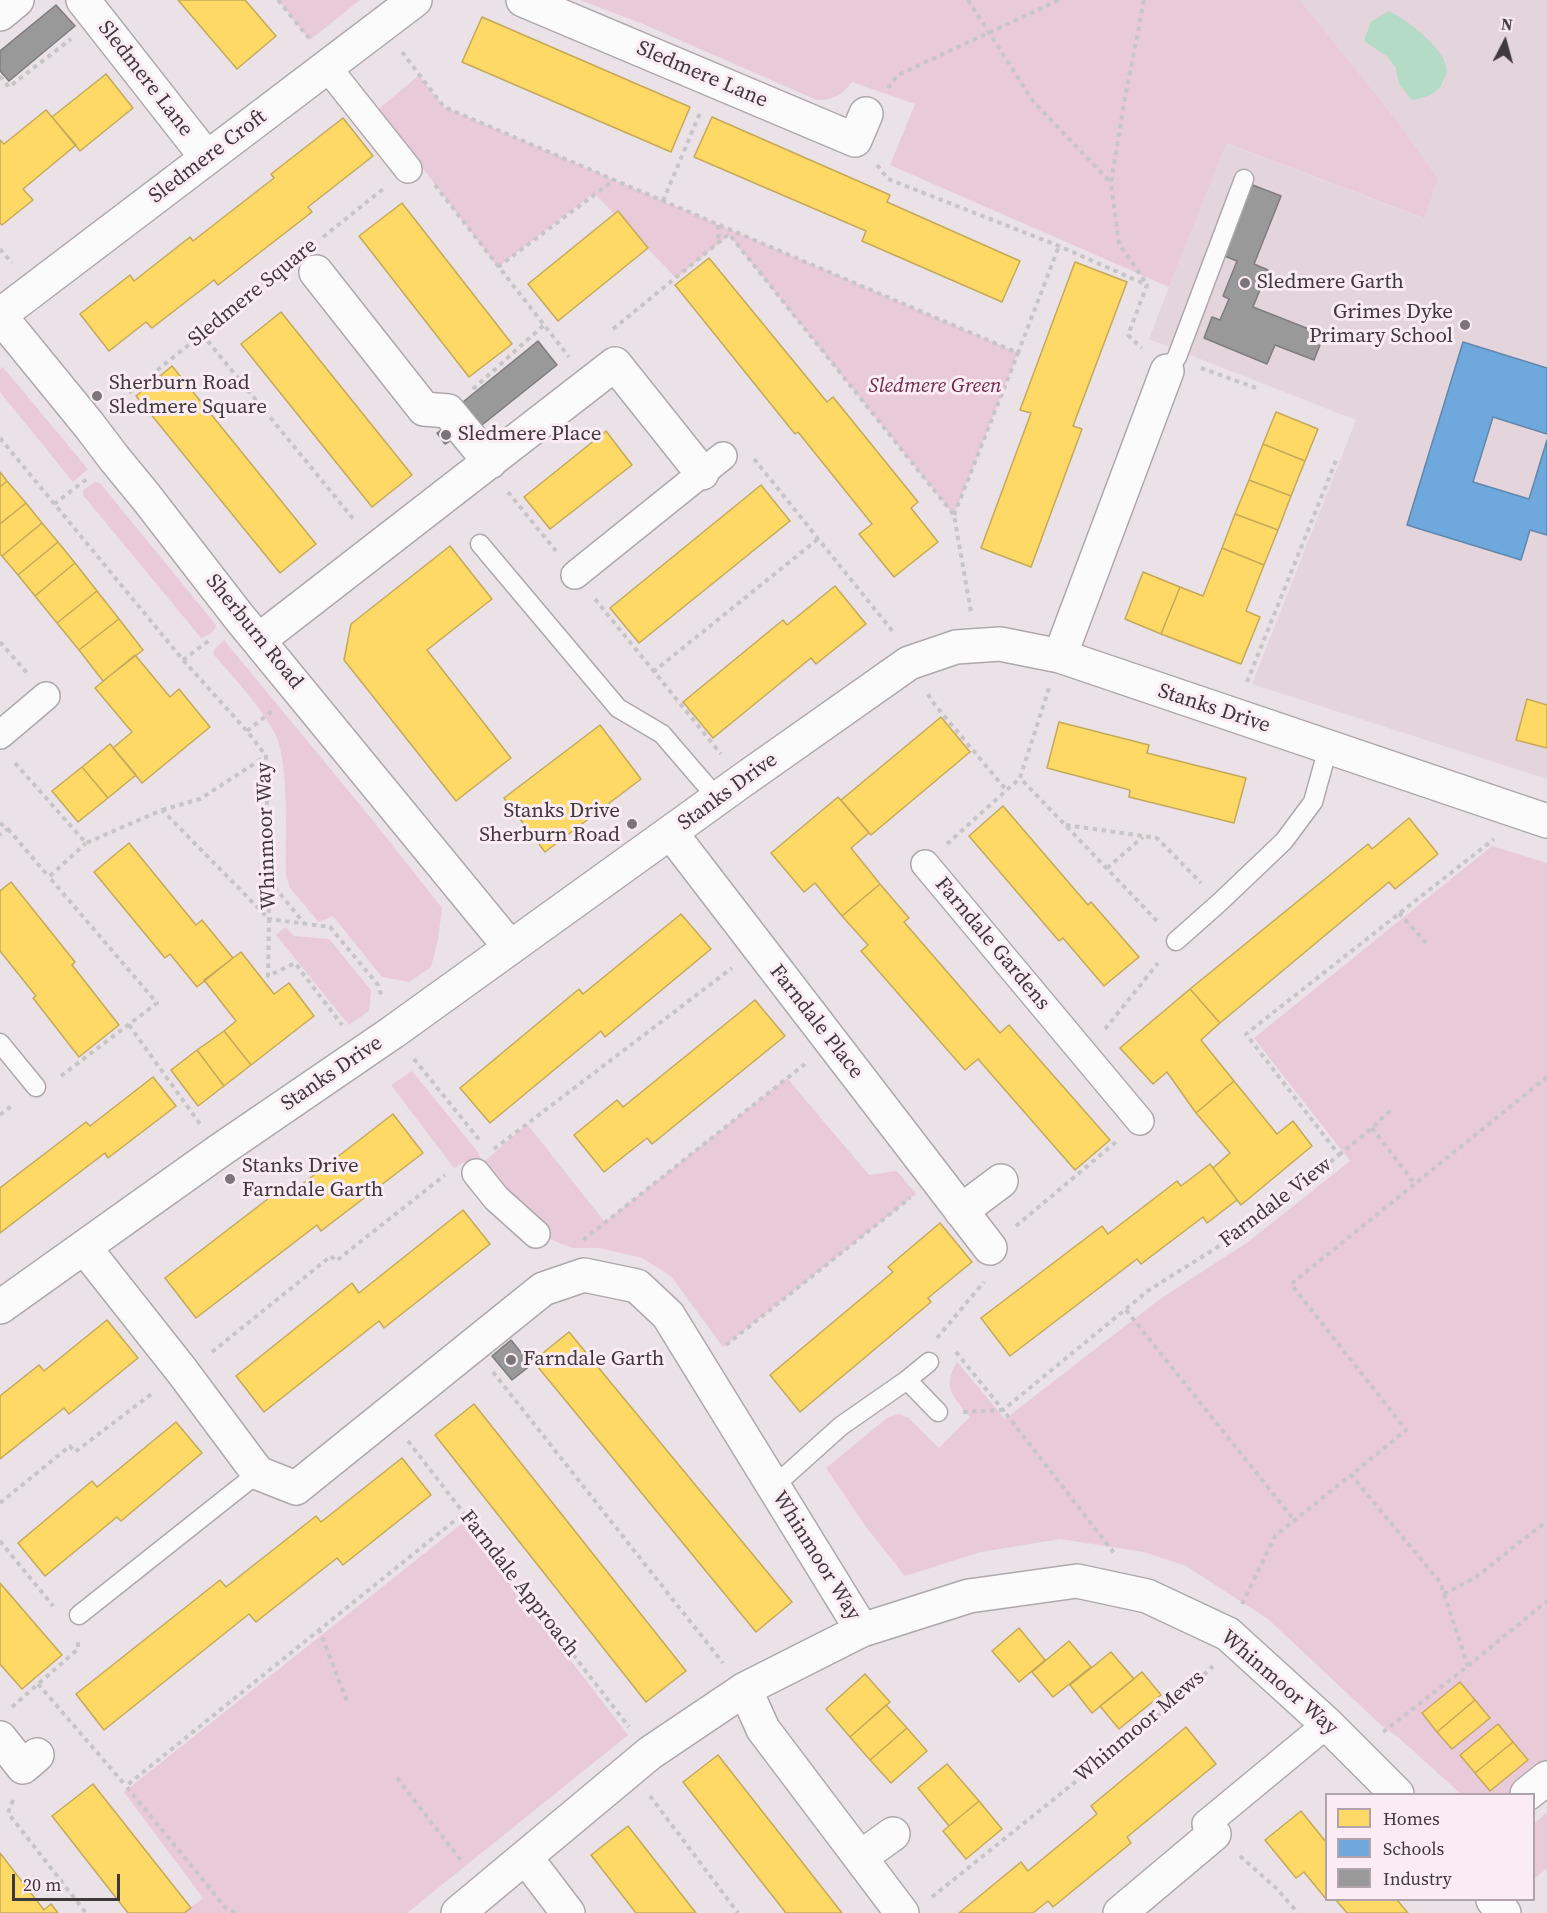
<!DOCTYPE html>
<style>
body{margin:0}
#map{position:relative;width:1547px;height:1913px;overflow:hidden;background:#eae2e6;font-family:"Source Serif 4",serif}
canvas{display:block}
.legend{position:absolute;left:1325px;top:1793px;width:210px;height:108px;box-sizing:border-box;background:#fbecf3;border:2px solid #b0a4aa;margin:0;padding:8px 10px;list-style:none;font-size:18px;color:#3f393c}
.legend li{display:flex;align-items:center;gap:12px;height:30px}
.legend b{width:30px;border:2px solid #b0a4aa}
.north{position:absolute;left:1475px;top:12px;width:60px;height:60px;-webkit-text-stroke:4px #fbecf3;paint-order:stroke;rotate:6deg;font-size:16px;font-weight:700;line-height:24px;text-align:center;color:#3f393c}
.north::after{content:'';display:block;margin:auto;width:21px;height:27px;background:#3f393c;clip-path:polygon(50% 0,100% 100%,50% 72%,0 100%)}
.scale{position:absolute;left:12px;top:1874px;width:108px;height:27px;box-sizing:border-box;border:3px solid #3f393c;border-top:0;padding-left:8px;font-size:18px;line-height:21px;white-space:nowrap;color:#3f393c;-webkit-text-stroke:4px #fbecf3;paint-order:stroke}
</style>
<div id="map">
<canvas width="1547" height="1913"></canvas>
<ul class="legend">
<li><b style="height:16px;background:#ffd966"></b>Homes</li>
<li><b style="height:16px;background:#6fa8dc"></b>Schools</li>
<li><b style="height:16px;background:#999"></b>Industry</li>
</ul>
<div class="north">N</div>
<div class="scale">20 m</div>
</div>
<script>
const ctx = document.querySelector('canvas').getContext('2d');
ctx.lineJoin = 'round';
function paint(path, color) {
  ctx.fillStyle = color;
  ctx.fill(path, 'evenodd');
}
function trace(path, color, width, dash) {
  ctx.strokeStyle = color;
  ctx.lineWidth = width;
  ctx.lineCap = dash ? 'butt' : 'round';
  ctx.setLineDash(dash || []);
  ctx.stroke(path);
}
function drawText(font, color, halo, rows, align = 'center') {
  ctx.font = font + ' "Source Serif 4",serif';
  ctx.lineWidth = 6;
  ctx.setLineDash([]);
  ctx.textBaseline = 'middle';
  ctx.strokeStyle = halo;
  ctx.fillStyle = color;
  for (const [text, x, y, turn = 0] of rows) {
    ctx.save();
    ctx.translate(x, y);
    ctx.rotate((+turn || 0) * Math.PI / 180);
    ctx.textAlign = isNaN(turn) ? turn : align;
    if (halo) ctx.strokeText(text, 0, 0);
    ctx.fillText(text, 0, 0);
    ctx.restore();
  }
}
paint(new Path2D(`
 M1300,0H1547V779L1252,684L1356,420L1149,339L1225,143L1423,218L1438,179L1398,122Z`), '#e4d4db');
paint(new Path2D(`
 M278,0H360L310,40Z
 M580,0H1300L1398,122L1438,179L1424,218L1226,143L1169,287L890,165L915,104L852,82C842,95 834,100 817,100L643,24Z
 M419,75L444,107L1018,353L954,515L729,235L676,278L594,193L498,267L418,162L368,118Z
 M3,367L88,469L73,482L0,392V369Z
 M95,482L100,483L216,625C215,632 207,636 201,638L83,495V490Z
 M224,640L374,822L442,908L438,939L431,967L409,982L382,977L333,916L319,922L290,888L286,875C285,835 289,782 279,744C272,719 232,675 213,654L215,649Z
 M1492,846L1547,863V1797L1534,1794H1461L1399,1738L1381,1725L1268,1619L1186,1566L1144,1552L1060,1539L981,1552L905,1576L866,1527L826,1468L887,1418L898,1414L909,1418L939,1448L970,1417C954,1397 941,1388 957,1362L1005,1419L1160,1299L1248,1242L1350,1161L1254,1038Z
 M285,927L294,936L329,939L371,990L369,1011L349,1025L276,935Z
 M412,1071L477,1151L483,1163L527,1124L605,1222L787,1078L869,1175L897,1171L916,1194L723,1347L671,1276L642,1258L600,1248H573L536,1234L476,1173L468,1160L454,1168L391,1085Z
 M464,1522L628,1735L407,1913H184L203,1898L124,1792Z
 M1547,1812V1868L1534,1879V1824Z`), '#e9cad9');
paint(new Path2D(`
 M1389,11C1407,20 1447,49 1447,72C1446,75 1444,78 1443,81C1439,94 1424,98 1412,100L1399,84L1396,68L1388,57L1364,41L1371,22Z`), '#b3dbc6');
const homes = new Path2D(`
 M178,0H245L276,36L237,69Z
 M482,17L690,107L671,152L462,62Z
 M106,74L133,108L80,151L52,117Z
 M46,110L76,145L23,189L33,200L2,225L0,223V140L4,144Z
 M712,117L890,195L887,202L1020,261L1002,302L862,241L866,231L694,157Z
 M343,118L373,156L308,207L312,212L218,285L214,280L152,328L146,322L109,351L80,314L130,275L134,281L190,237L193,241L274,178L271,174Z
 M402,203L512,344L469,377L359,236Z
 M618,211L648,248L558,321L528,284Z
 M709,258L827,402L833,397L918,502L911,508L938,542L894,577L859,534L872,524L798,432L795,434L675,285Z
 M1075,262L1127,282L1073,426L1082,429L1031,567L981,548L1031,413L1020,410Z
 M281,312L412,475L372,507L241,344Z
 M172,366L316,544L280,573L136,396Z
 M1276,412L1318,429L1305,461L1263,444Z
 M606,431L632,465L550,529L524,497Z
 M1263,444L1305,461L1291,496L1249,480Z
 M0,472L7,481L0,487Z
 M1249,480L1291,496L1278,530L1235,514Z
 M7,481L26,503L0,524V487Z
 M761,485L790,521L639,643L610,608Z
 M26,503L42,523L2,556L0,554V524Z
 M1235,514L1278,530L1264,565L1222,548Z
 M42,523L58,542L18,575L2,556Z
 M58,542L75,563L35,596L18,575Z
 M450,546L492,599L427,650L511,758L456,801L344,660L351,624Z
 M1222,548L1264,565L1246,611L1260,617L1241,664L1161,634L1180,587L1203,596Z
 M75,563L97,591L57,623L35,596Z
 M1143,572L1180,587L1161,634L1125,619Z
 M835,586L866,624L816,664L811,658L713,738L683,702L783,620L787,625Z
 M97,591L119,619L79,650L57,623Z
 M119,619L143,650L103,681L79,650Z
 M135,655L170,697L179,689L210,727L142,783L113,748L132,732L95,688Z
 M1527,699L1547,705V748L1516,740Z
 M941,717L970,752L871,835L841,800Z
 M1059,722L1149,745L1147,753L1246,778L1234,823L1129,797L1130,790L1047,768Z
 M600,725L641,779L545,852L504,798Z
 M110,744L136,775L108,798L82,767Z
 M82,767L108,798L78,822L52,791Z
 M838,797L869,833L851,848L880,884L842,916L815,883L804,892L771,853Z
 M1003,806L1088,905L1091,902L1139,957L1104,986L1063,938L1059,941L969,836Z
 M1409,818L1438,854L1395,889L1389,882L1220,1023L1190,989L1368,844L1372,849Z
 M129,843L196,925L202,920L233,958L197,987L170,954L165,958L94,872Z
 M11,882L75,962L72,965L119,1025L79,1057L33,998L36,996L0,951V891Z
 M880,884L909,918L904,922L1000,1033L1009,1025L1110,1140L1075,1170L978,1059L965,1070L861,951L868,945L842,916Z
 M681,914L711,949L605,1037L601,1031L490,1123L460,1088L579,989L583,994Z
 M241,952L274,994L289,983L314,1016L251,1065L224,1031L236,1021L204,980Z
 M1190,989L1220,1023L1201,1040L1234,1081L1196,1113L1167,1072L1153,1084L1120,1048Z
 M755,1000L785,1036L652,1144L647,1138L604,1172L574,1135L617,1100L623,1107Z
 M224,1031L251,1065L224,1086L197,1050Z
 M197,1050L224,1086L198,1106L171,1070Z
 M153,1077L176,1106L108,1158L105,1153L0,1233V1188L86,1122L90,1126Z
 M1234,1081L1277,1134L1293,1121L1312,1146L1241,1205L1213,1168L1230,1153L1196,1113Z
 M393,1114L423,1153L321,1231L317,1225L196,1318L165,1278L286,1185L292,1192Z
 M1210,1164L1237,1200L1207,1223L1203,1217L1141,1264L1137,1259L1010,1356L981,1318L1102,1226L1108,1234L1177,1181L1181,1186Z
 M463,1210L490,1244L384,1328L379,1321L264,1412L236,1376L352,1283L359,1293Z
 M940,1223L972,1262L928,1298L931,1302L800,1412L770,1375L893,1272L888,1267Z
 M107,1320L138,1358L69,1414L64,1408L0,1459V1396L39,1365L44,1371Z
 M569,1332L792,1602L756,1632L533,1361Z
 M474,1404L686,1671L646,1702L435,1435Z
 M176,1422L202,1453L121,1521L117,1517L45,1576L18,1543L92,1481L97,1487Z
 M402,1458L431,1495L343,1565L337,1558L256,1622L249,1614L104,1730L76,1694L220,1580L226,1587L316,1516L321,1522Z
 M0,1583L62,1655L22,1689L0,1664Z
 M1019,1628L1045,1660L1019,1682L992,1651Z
 M1069,1641L1091,1667L1053,1697L1032,1672Z
 M1111,1652L1134,1679L1092,1713L1070,1685Z
 M1142,1672L1161,1695L1119,1729L1100,1706Z
 M865,1674L890,1702L850,1737L826,1709Z
 M1460,1682L1475,1700L1437,1732L1422,1713Z
 M1475,1700L1490,1718L1452,1749L1437,1732Z
 M886,1705L907,1728L870,1760L850,1737Z
 M1498,1724L1513,1742L1475,1773L1460,1755Z
 M1186,1727L1216,1764L1127,1837L1131,1843L1053,1907L1048,1901L1033,1913H959L1021,1862L1028,1871L1097,1814L1091,1806Z
 M907,1728L927,1751L891,1783L870,1760Z
 M1513,1742L1528,1760L1490,1791L1475,1773Z
 M718,1755L842,1913H786L683,1782Z
 M947,1764L979,1801L949,1826L918,1788Z
 M93,1784L191,1908L184,1913H128L52,1816Z
 M979,1801L1002,1829L966,1859L943,1831Z
 M1301,1811L1326,1842V1899L1304,1872L1296,1878L1265,1840Z
 M628,1826L696,1913H636L591,1855Z
 M0,1853L44,1910L51,1904L58,1913H0Z
 M1336,1900H1397L1408,1913H1347Z`);
paint(homes, '#ffd966');
trace(homes, '#c5a959', 1.5);
const schools = new Path2D(`
 M1463,342L1547,368V434L1493,417L1473,482L1529,499L1547,440V535L1530,530L1521,560L1407,525Z`);
paint(schools, '#6fa8dc');
trace(schools, '#6187ac', 1.5);
const industry = new Path2D(`
 M56,5L75,26L9,81L0,71V51Z
 M1250,184L1281,196L1254,264L1268,270L1253,307L1324,335L1314,360L1275,345L1267,364L1204,338L1212,317L1220,320L1229,299L1223,296L1237,261L1222,255Z
 M538,341L557,365L482,425L463,402Z
 M448,425L456,437L445,444L437,433Z
 M511,1340L531,1365L512,1380L492,1356Z`);
paint(industry, '#999');
trace(industry, '#7e7c7d', 1.5);
const service = new Path2D(`
 M1167,371L1177,357L1244,179
 M480,544L618,708L662,734L718,799
 M1176,941L1220,902L1284,841L1313,802L1328,748
 M0,1043L36,1087
 M907,1380L929,1362
 M773,1487L841,1426L907,1380L938,1412
 M79,1615L258,1473`);
const pedestrian = new Path2D(`
 M327,67L408,169
 M575,575L723,456
 M0,735L46,696
 M925,864L1140,1121
 M476,1173L496,1198L536,1234
 M1214,1834L1206,1824L1327,1724`);
const minor = new Path2D(`
 M83,0L207,158
 M523,0L855,140L866,114
 M0,14L17,0
 M316,272L424,409L448,411L490,462
 M0,315L415,0
 M0,316L89,425L114,458L146,497L239,617L510,947
 M259,640L615,364L702,473
 M1060,656L1167,371
 M671,833L990,1248
 M961,1211L1001,1181
 M84,1247L182,1371L258,1473L296,1488L543,1289L584,1275L637,1286L668,1315L862,1630L969,1596L1077,1581L1147,1596L1228,1634L1327,1724L1397,1794
 M0,1307L219,1151L393,1032L743,780L909,663L956,647L1000,644L1060,656L1547,821
 M745,1689L763,1729L902,1913
 M0,1738L23,1767L37,1755
 M1527,1794L1547,1778
 M861,1857L893,1834
 M526,1858L568,1913
 M1493,1900L1504,1913
 M458,1913L650,1753L745,1689L862,1630
 M1120,1913L1214,1834`);
trace(service, '#aea8ab', 21);
trace(pedestrian, '#aea8ab', 30);
trace(minor, '#aea8ab', 36);
trace(new Path2D(`
 M278,0L309,38
 M968,0L1033,101L1111,183
 M1144,0L1124,103L1111,183L1119,244L1147,284
 M402,52L444,107L1018,353L1059,246
 M0,76L9,87L71,39
 M888,88L898,75L1059,0
 M877,165L888,179L1059,246L1147,285L1128,335L1142,348
 M435,185L569,357
 M663,201L700,113
 M718,225L719,241
 M323,237L383,189
 M0,249L12,263
 M498,267L614,180
 M613,329L729,234L954,515L971,612
 M202,334L355,521
 M1201,368L1256,388
 M473,389L544,325
 M115,404L282,270
 M0,438L183,660L247,731L266,756L269,919L330,927L378,985L382,998
 M754,459L894,633
 M508,492L556,551
 M54,504L87,479
 M954,515L1018,353
 M595,599L721,754
 M0,642L27,673
 M183,660L211,639
 M653,672L818,539
 M1247,682L1337,458
 M1049,688L1020,778L1157,921
 M928,694L931,700L1007,791
 M247,731L272,711
 M15,763L86,843L162,810L269,919L268,976L295,963L342,1025
 M162,810L200,799L266,756
 M0,823L8,829L0,835
 M1066,825L1157,838L1201,883
 M8,829L49,877
 M947,844L1020,778
 M1107,868L1143,837
 M269,880L304,923
 M1399,913L1426,943
 M129,1025L200,1124
 M1105,1029L1158,963
 M414,1059L481,1142
 M61,1076L157,1003L49,877L86,843
 M1547,1077L1291,1284L1406,1430L1351,1475L1440,1582L1444,1594L1476,1577L1547,1521
 M0,1115L14,1104
 M1372,1128L1415,1184
 M494,1149L732,968
 M1339,1155L1372,1128L1393,1108
 M1016,1226L1116,1142
 M583,1240L805,1064
 M1126,1310L1295,1521
 M937,1338L984,1282
 M726,1345L910,1198
 M212,1352L331,1256L336,1261L445,1175
 M956,1352L1003,1410L1149,1290L1240,1233L1339,1155L1246,1034L1494,839
 M493,1372L723,1663
 M963,1412L1003,1410L1114,1553
 M408,1441L629,1727
 M0,1503L70,1446L75,1452L154,1392
 M0,1541L53,1606
 M1444,1594L1468,1666
 M1242,1604L1275,1536L1351,1475
 M319,1629L348,1704
 M38,1684L126,1786
 M12,1707L78,1649V1642
 M1383,1732L1468,1666L1547,1601
 M397,1778L463,1863
 M650,1796L738,1913
 M13,1800L8,1813L86,1913
 M1240,1856L1276,1888L1298,1913
 M932,1897L1181,1697L1213,1666
 M235,1913L226,1908L126,1786L464,1513`), '#c8c5c6', 4, [4.5, 4.5]);
trace(service, '#fcfbfb', 18);
trace(pedestrian, '#fcfbfb', 27);
trace(minor, '#fcfbfb', 33);
for (const [x, y, r, color] of [
 [1245,283,6,"#7b7478"],
 [1465,325,6,"#7b7478"],
 [97,396,6,"#7b7478"],
 [446,435,6,"#7b7478"],
 [632,824,6,"#7b7478"],
 [230,1179,6,"#7b7478"],
 [511,1360,6,"#7b7478"]
]) {
  const dot = new Path2D();
  dot.arc(x, y, r, 0, 2 * Math.PI);
  ctx.fillStyle = color;
  ctx.fill(dot);
  trace(dot, '#fbecf3', 2);
}
drawText('21px', '#3f393c', '#fbecf3', [
 ["Sledmere Lane",702,75,23],
 ["Sledmere Lane",145,79,52],
 ["Sledmere Croft",208,157,-37],
 ["Sledmere Square",253,293,-39],
 ["Sherburn Road",254,632,51],
 ["Stanks Drive",1214,709,18],
 ["Stanks Drive",728,792,-36],
 ["Whinmoor Way",267,836,-92],
 ["Farndale Gardens",992,944,50],
 ["Farndale Place",816,1022,52],
 ["Stanks Drive",332,1074,-34],
 ["Farndale View",1276,1203,-37],
 ["Whinmoor Way",816,1556,58],
 ["Farndale Approach",519,1584,52],
 ["Whinmoor Way",1279,1683,41],
 ["Whinmoor Mews",1140,1727,-40]
]);
drawText('21px', '#3f393c', '#fbecf3', [
 ["Sledmere Garth",1257,283],
 ["Grimes Dyke",1453,313,"right"],
 ["Primary School",1453,337,"right"],
 ["Sherburn Road",109,384],
 ["Sledmere Square",109,408],
 ["Sledmere Place",458,435],
 ["Stanks Drive",620,812,"right"],
 ["Sherburn Road",620,836,"right"],
 ["Stanks Drive",242,1167],
 ["Farndale Garth",242,1191],
 ["Farndale Garth",523,1360]
], 'left');
drawText('italic 21px', '#6d2a4f', '#fbecf3', [
 ["Sledmere Green",935,387]
]);
</script>
